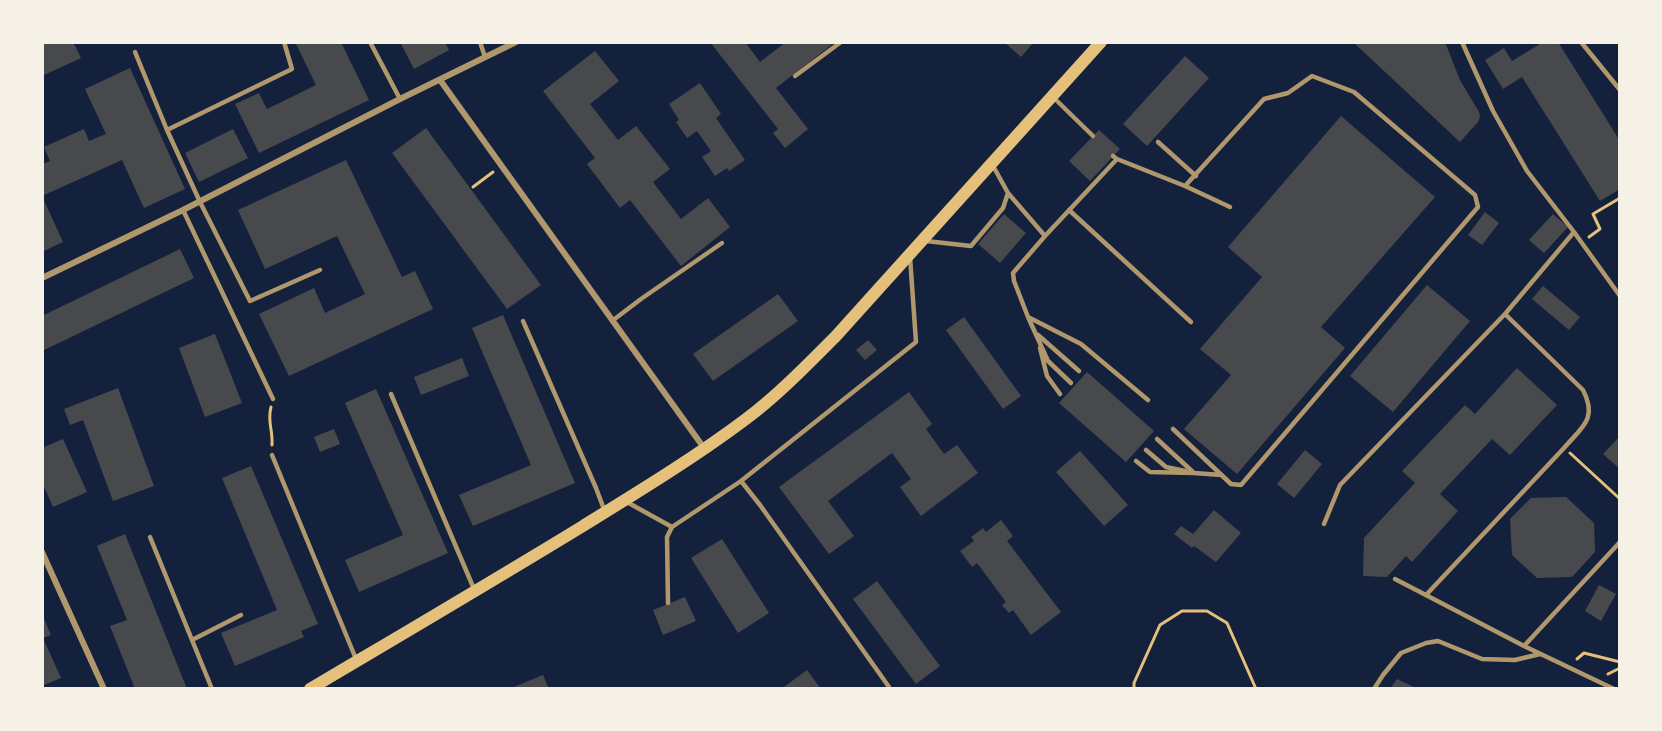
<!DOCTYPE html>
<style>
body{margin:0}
#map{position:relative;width:1662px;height:731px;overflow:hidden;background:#14213d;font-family:"DejaVu Sans",sans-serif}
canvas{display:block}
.frame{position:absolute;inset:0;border:44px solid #f6f1e7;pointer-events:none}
</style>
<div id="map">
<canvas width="1662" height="731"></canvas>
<div class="frame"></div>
</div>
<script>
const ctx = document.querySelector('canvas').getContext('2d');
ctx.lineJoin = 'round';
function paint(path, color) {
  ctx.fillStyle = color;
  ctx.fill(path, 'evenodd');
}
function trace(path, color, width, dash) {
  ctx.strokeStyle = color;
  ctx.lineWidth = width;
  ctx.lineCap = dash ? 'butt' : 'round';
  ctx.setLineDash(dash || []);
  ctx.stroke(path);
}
paint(new Path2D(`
 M42,42H73L81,58L42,76Z
 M295,42H341L369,100L259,153L235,104L259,93L267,109L316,85Z
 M400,42H445L449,50L414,69Z
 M710,42H745L760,62L786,42H835L776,88L808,129L785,148L773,133L778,129Z
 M1004,42H1034L1021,57Z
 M1353,42H1445L1460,80L1479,112L1480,117L1478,122L1460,142Z
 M1543,42H1558L1620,141V189L1600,201L1522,77L1503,89L1485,60L1504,48L1512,61Z
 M595,51L619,81L590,104L618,140L636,126L670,169L653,182L681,219L708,198L730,227L681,266L630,200L620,208L587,164L595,158L543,91Z
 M1185,56L1209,78L1147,146L1123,124Z
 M130,68L185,189L144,208L122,160L42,196L63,242L42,252V164L50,161L44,147L84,129L89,141L106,134L85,89Z
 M700,83L721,114L716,118L745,160L729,171L727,168L715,176L702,157L711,151L697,131L687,138L676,122L679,120L669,104Z
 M1341,116L1435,197L1321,327L1345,348L1237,474L1184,429L1231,375L1200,349L1262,277L1228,247Z
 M426,128L541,285L507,309L392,153Z
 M233,129L248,158L199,182L185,153Z
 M1099,130L1120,149L1090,181L1069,161Z
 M346,160L402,277L415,271L433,309L289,376L259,314L314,288L325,313L365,294L337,236L265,269L238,210Z
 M1485,212L1499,223L1482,245L1468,235Z
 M1004,214L1026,233L1000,263L978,244Z
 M1553,214L1568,227L1544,253L1529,240Z
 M180,249L194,278L42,351V316Z
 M1427,285L1470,321L1393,412L1350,376Z
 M1543,286L1580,317L1569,330L1532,299Z
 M778,294L798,321L713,381L693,354Z
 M503,315L575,483L473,526L459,495L531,465L472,328Z
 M964,317L1021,396L1003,409L946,330Z
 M215,334L242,403L205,417L179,348Z
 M868,340L877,350L865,360L856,350Z
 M462,358L469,376L421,395L414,377Z
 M1517,368L1557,405L1510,455L1492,439L1440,494L1458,511L1412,562L1406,556L1387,577L1363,576L1364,538L1415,483L1402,471L1465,405L1475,414Z
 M1087,372L1154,431L1126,462L1059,403Z
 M118,388L154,486L113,501L83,420L70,425L64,409Z
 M376,389L448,553L359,592L345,560L403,535L345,403Z
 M909,392L932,424L926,429L944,454L957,445L978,473L921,516L900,487L911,479L892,453L828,501L854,536L829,554L779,487Z
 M334,429L340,444L320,452L314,437Z
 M1620,436V469L1603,454Z
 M63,439L87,492L53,507L42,482V448Z
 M1305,450L1322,464L1294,498L1277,484Z
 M1080,451L1128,505L1104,526L1056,472Z
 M251,466L318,624L301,631L304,637L235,666L221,633L277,610L222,478Z
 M1566,497L1594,523L1595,552L1572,577L1537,578L1512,555L1510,519L1531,498Z
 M1214,510L1241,533L1216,562L1194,546L1192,548L1174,534L1181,526L1193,534Z
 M1001,520L1013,536L1007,541L1061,612L1031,635L1013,610L1009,613L1002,605L1006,602L977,563L972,567L960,551L974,541L971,537L983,528L986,532Z
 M125,534L187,689H135L110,626L127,620L97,546Z
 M722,539L769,613L738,633L691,558Z
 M877,581L940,666L916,684L853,599Z
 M1599,585L1616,594L1601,621L1585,611Z
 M685,597L696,621L663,635L653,610Z
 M42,614L51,635L43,638L61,678L42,686Z
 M807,670L821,689H781Z
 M543,675L549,689H509Z
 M1397,679L1418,689H1390Z`), '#48494c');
trace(new Path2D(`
 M473,187L493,172
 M1589,237L1600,229L1593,214L1620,198
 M271,407C267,422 273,429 272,445
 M1570,453L1620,499
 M1620,518V520
 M1577,659L1584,653L1620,662
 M1608,674L1620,668
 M1134,689V683L1160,625L1182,611H1207L1227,623L1256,689`), '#e5c07b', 3);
trace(new Path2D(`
 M370,42L400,99
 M480,42L485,57
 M1462,42L1493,111L1527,171L1574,232L1620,296
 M1581,42L1620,90
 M135,52L167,130L292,69L284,42
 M795,76L841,42
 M1054,98L1093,136
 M167,130L200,202L250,301L320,270
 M1158,142L1196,176
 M1113,156L1117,159L1185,186L1264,99L1288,93L1312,76L1354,92L1475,195L1478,207L1241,485L1231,484L1173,429
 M992,164L1008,193L1045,236
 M1185,186L1230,207
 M183,210L273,399
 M1069,210L1191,322
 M926,241L971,246L1003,208L1008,193
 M1028,317L1081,344L1148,400
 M523,321L596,488L605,512
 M612,321L641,299L722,243
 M1038,335L1079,371
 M1040,348L1047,376L1060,394
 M1071,383L1048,361L1028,317L1014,281L1013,273L1045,236L1117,159
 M391,394L474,589
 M1157,439L1194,473L1221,475
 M1146,450L1166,467L1185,471
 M272,455L356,659
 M1136,461L1150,472L1194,473
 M741,481L916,342L910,257
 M625,501L672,527L741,481L760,505L889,687
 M1324,524L1340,485L1505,314
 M150,537L192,640
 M1395,579L1524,646L1614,689
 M1426,595L1564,448C1582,427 1598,419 1583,390L1505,314L1574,232
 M668,603L667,537L672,527
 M1524,646L1620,542
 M212,689L192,640L241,615
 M1374,689L1383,675L1401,653L1426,643L1438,641L1482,659L1515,660L1540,654`), '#b1986c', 4.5);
trace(new Path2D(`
 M440,80L704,448
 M42,278L183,210L400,99L516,42
 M42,552L104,689`), '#b1986c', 6);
trace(new Path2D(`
 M310,689C401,635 493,581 583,526C638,492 694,458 746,419C778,395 807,365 836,336L1101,42`), '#e5c07b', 12);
</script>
